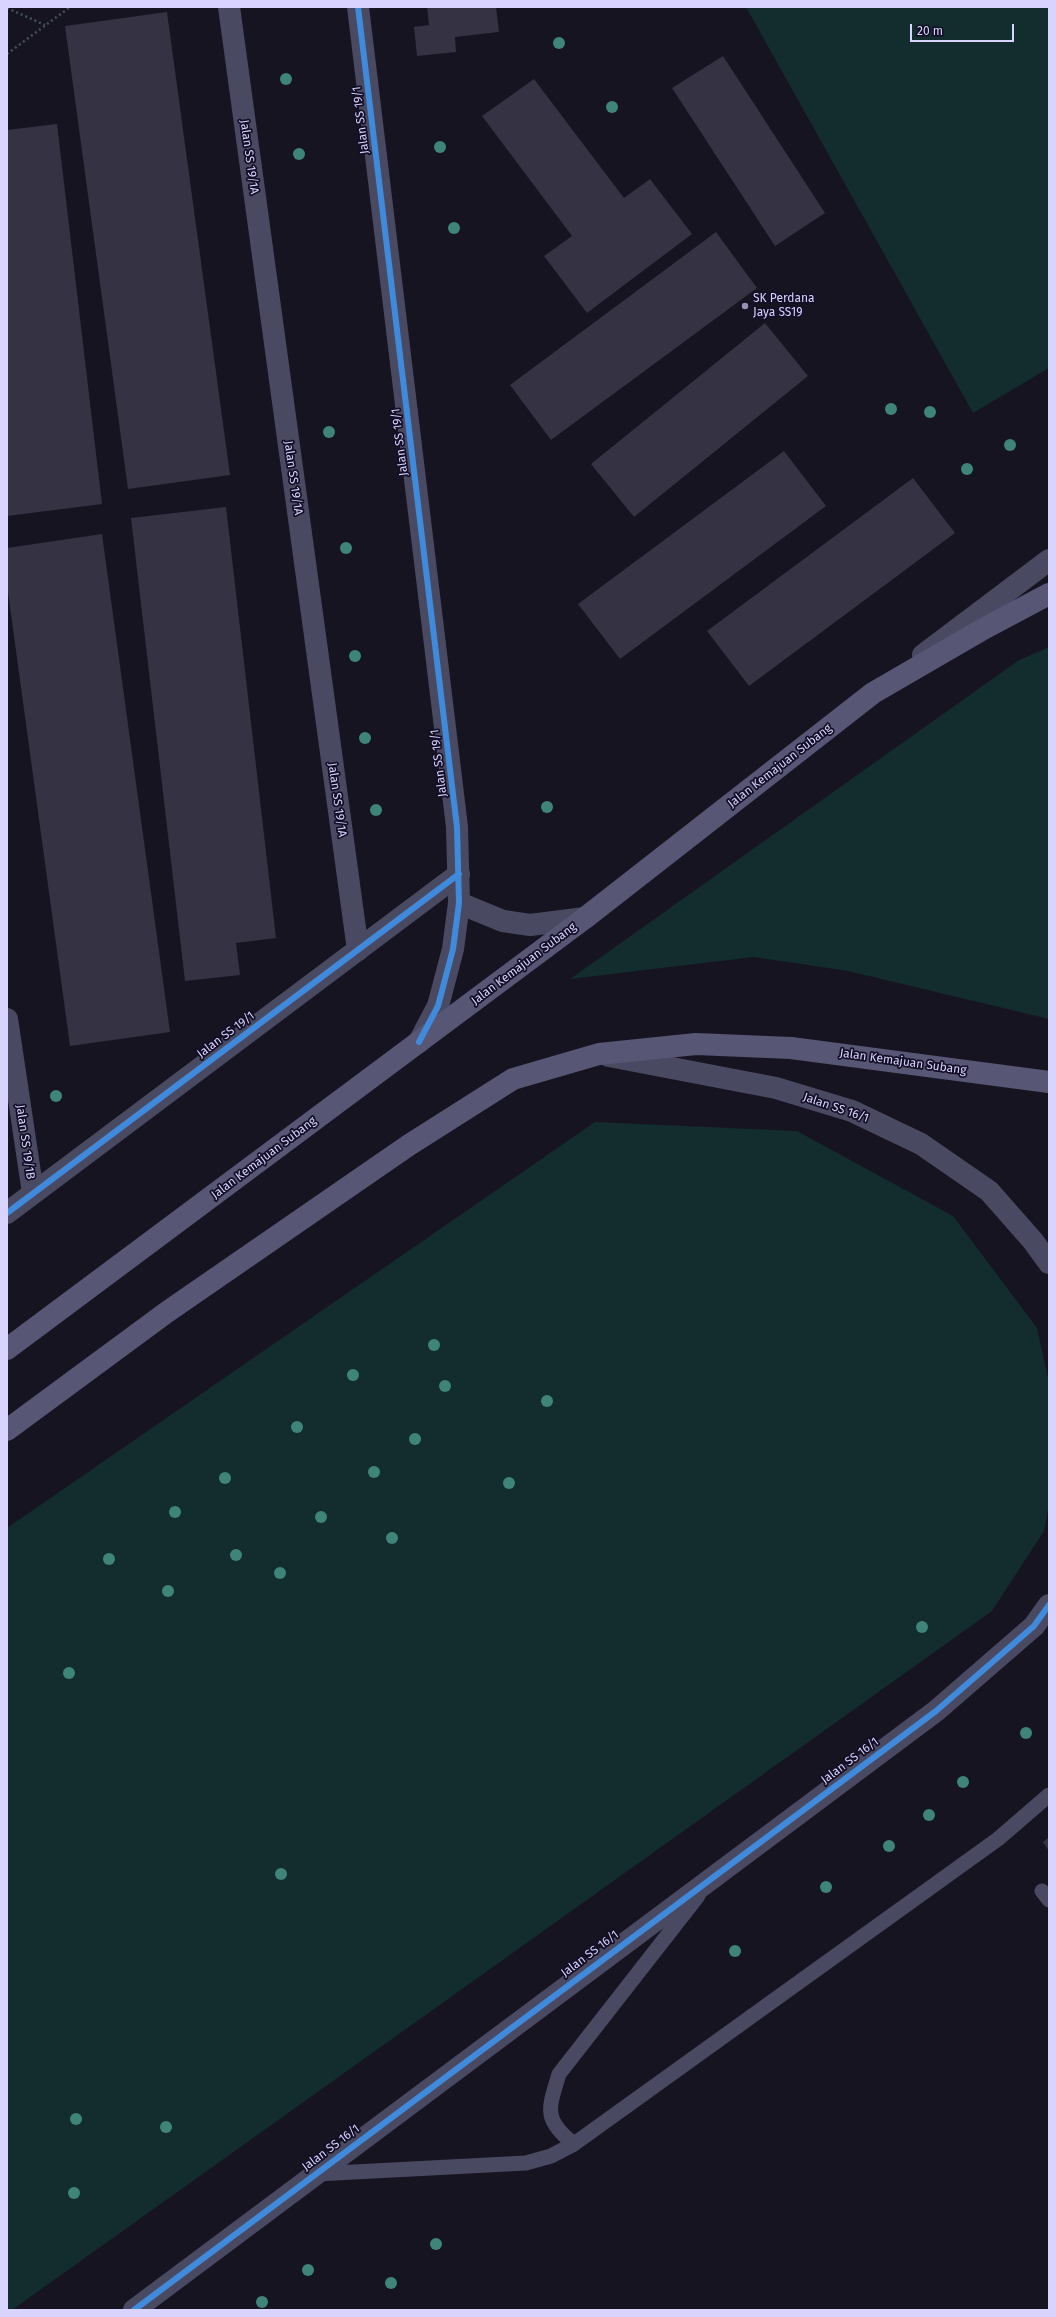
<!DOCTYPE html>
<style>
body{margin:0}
#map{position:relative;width:1056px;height:2317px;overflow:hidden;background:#161421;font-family:"Fira Sans",sans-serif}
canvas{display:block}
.frame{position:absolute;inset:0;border:8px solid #d9d4ff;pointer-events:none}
.scale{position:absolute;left:910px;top:24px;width:104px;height:18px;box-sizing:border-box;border:2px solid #d9d4ff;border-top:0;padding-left:5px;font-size:12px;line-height:14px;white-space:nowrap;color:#d9d4ff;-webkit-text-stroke:3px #130f26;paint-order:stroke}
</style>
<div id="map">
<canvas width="1056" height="2317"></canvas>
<div class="frame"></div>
<div class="scale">20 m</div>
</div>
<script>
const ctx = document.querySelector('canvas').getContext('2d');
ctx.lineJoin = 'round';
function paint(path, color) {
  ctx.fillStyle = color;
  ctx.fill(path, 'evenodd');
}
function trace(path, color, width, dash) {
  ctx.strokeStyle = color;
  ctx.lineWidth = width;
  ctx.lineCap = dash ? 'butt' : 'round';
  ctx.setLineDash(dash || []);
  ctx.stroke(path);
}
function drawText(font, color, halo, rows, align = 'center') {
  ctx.font = font + ' "Fira Sans",sans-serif';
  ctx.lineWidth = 3.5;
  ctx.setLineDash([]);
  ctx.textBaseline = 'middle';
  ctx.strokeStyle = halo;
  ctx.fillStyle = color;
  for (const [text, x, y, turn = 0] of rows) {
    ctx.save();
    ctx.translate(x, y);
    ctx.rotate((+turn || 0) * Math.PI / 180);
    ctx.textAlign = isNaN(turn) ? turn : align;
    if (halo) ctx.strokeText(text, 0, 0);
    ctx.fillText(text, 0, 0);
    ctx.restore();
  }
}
paint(new Path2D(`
 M746,7H1049V368L973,413Z
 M1049,647V1019L848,971L754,957L570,979L1019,660Z
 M595,1122L797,1131L953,1216L1037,1328L1049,1383V1504L1044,1531L992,1611L12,2310H7V1528Z`), '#132c2d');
paint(new Path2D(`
 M427,7H496L499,32L455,37L456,52L417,56L414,27L429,25Z
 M167,12L230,475L128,489L65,26Z
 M723,56L825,213L775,246L672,88Z
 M534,79L624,198L650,179L692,234L587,313L544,256L572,236L482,116Z
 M57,124L102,504L7,516V130Z
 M716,232L757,288L551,440L510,385Z
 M765,323L808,376L634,517L591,464Z
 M784,451L826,506L620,659L578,604Z
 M913,478L955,533L749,686L707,631Z
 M226,507L276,938L236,943L240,975L185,981L131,518Z
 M102,534L170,1032L70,1046L7,585V548Z
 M1049,1837V1851L1043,1842Z`), '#343243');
trace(new Path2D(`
 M7,8L45,25
 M7,54L70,7`), '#44505f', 2.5, [2, 3]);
trace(new Path2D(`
 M1042,1891L1049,1900
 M574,2144L998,1839L1049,1795
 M316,2174L526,2163L551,2156L574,2144C542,2119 549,2108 559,2074L698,1896`), '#4a4962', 15);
trace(new Path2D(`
 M229,7L358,950
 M923,655L1049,560
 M7,1019L33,1193
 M7,1213L459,874`), '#4a4962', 22);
trace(new Path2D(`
 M358,7L457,827L459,903L453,949L438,1006L419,1042
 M459,903L503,921L530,925L585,918
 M609,1056L776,1088L852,1111L921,1144L989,1191L1033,1241L1049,1263
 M134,2310L936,1711L1034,1626L1049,1605`), '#4a4962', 22);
trace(new Path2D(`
 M7,1349L585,918L873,693L985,628L1049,594
 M7,1430L167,1312L409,1145L513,1079L599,1054L696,1044L791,1048L1049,1082`), '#575674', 22);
trace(new Path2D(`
 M358,7L457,827L459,903L453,949L438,1006L419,1042
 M7,1213L459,874
 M134,2310L936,1711L1034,1626L1049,1605`), '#408adc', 6);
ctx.fillStyle = '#3e8478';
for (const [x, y] of [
 [559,43],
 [286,79],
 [612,107],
 [440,147],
 [299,154],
 [454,228],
 [891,409],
 [930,412],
 [329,432],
 [1010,445],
 [967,469],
 [346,548],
 [355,656],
 [365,738],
 [547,807],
 [376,810],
 [56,1096],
 [434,1345],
 [353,1375],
 [445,1386],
 [547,1401],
 [297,1427],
 [415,1439],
 [374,1472],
 [225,1478],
 [509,1483],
 [175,1512],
 [321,1517],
 [392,1538],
 [236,1555],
 [109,1559],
 [280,1573],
 [168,1591],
 [922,1627],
 [69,1673],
 [1026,1733],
 [963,1782],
 [929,1815],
 [889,1846],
 [281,1874],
 [826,1887],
 [735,1951],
 [76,2119],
 [166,2127],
 [74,2193],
 [436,2244],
 [308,2270],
 [391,2283],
 [262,2302]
]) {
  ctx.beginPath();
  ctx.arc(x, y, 6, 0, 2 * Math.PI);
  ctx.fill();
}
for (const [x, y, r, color] of [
 [745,306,4,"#9591b1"]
]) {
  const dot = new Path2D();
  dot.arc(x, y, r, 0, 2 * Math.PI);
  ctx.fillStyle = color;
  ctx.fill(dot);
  trace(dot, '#130f26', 1.5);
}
drawText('12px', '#d9d4ff', '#130f26', [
 ["Jalan SS 19/1",361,120,-97],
 ["Jalan SS 19/1A",249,157,82],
 ["Jalan SS 19/1",400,442,-97],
 ["Jalan SS 19/1A",293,478,82],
 ["Jalan SS 19/1",439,763,-97],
 ["Jalan Kemajuan Subang",780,766,-38],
 ["Jalan SS 19/1A",337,800,82],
 ["Jalan Kemajuan Subang",524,964,-37],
 ["Jalan SS 19/1",226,1035,-37],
 ["Jalan Kemajuan Subang",903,1062,8],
 ["Jalan SS 16/1",836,1108,19],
 ["Jalan SS 19/1B",25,1142,82],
 ["Jalan Kemajuan Subang",264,1158,-37],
 ["Jalan SS 16/1",850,1761,-37],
 ["Jalan SS 16/1",590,1954,-37],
 ["Jalan SS 16/1",331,2148,-37]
]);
drawText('12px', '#d9d4ff', '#130f26', [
 ["SK Perdana",753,299],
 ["Jaya SS19",753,313]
], 'left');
</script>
